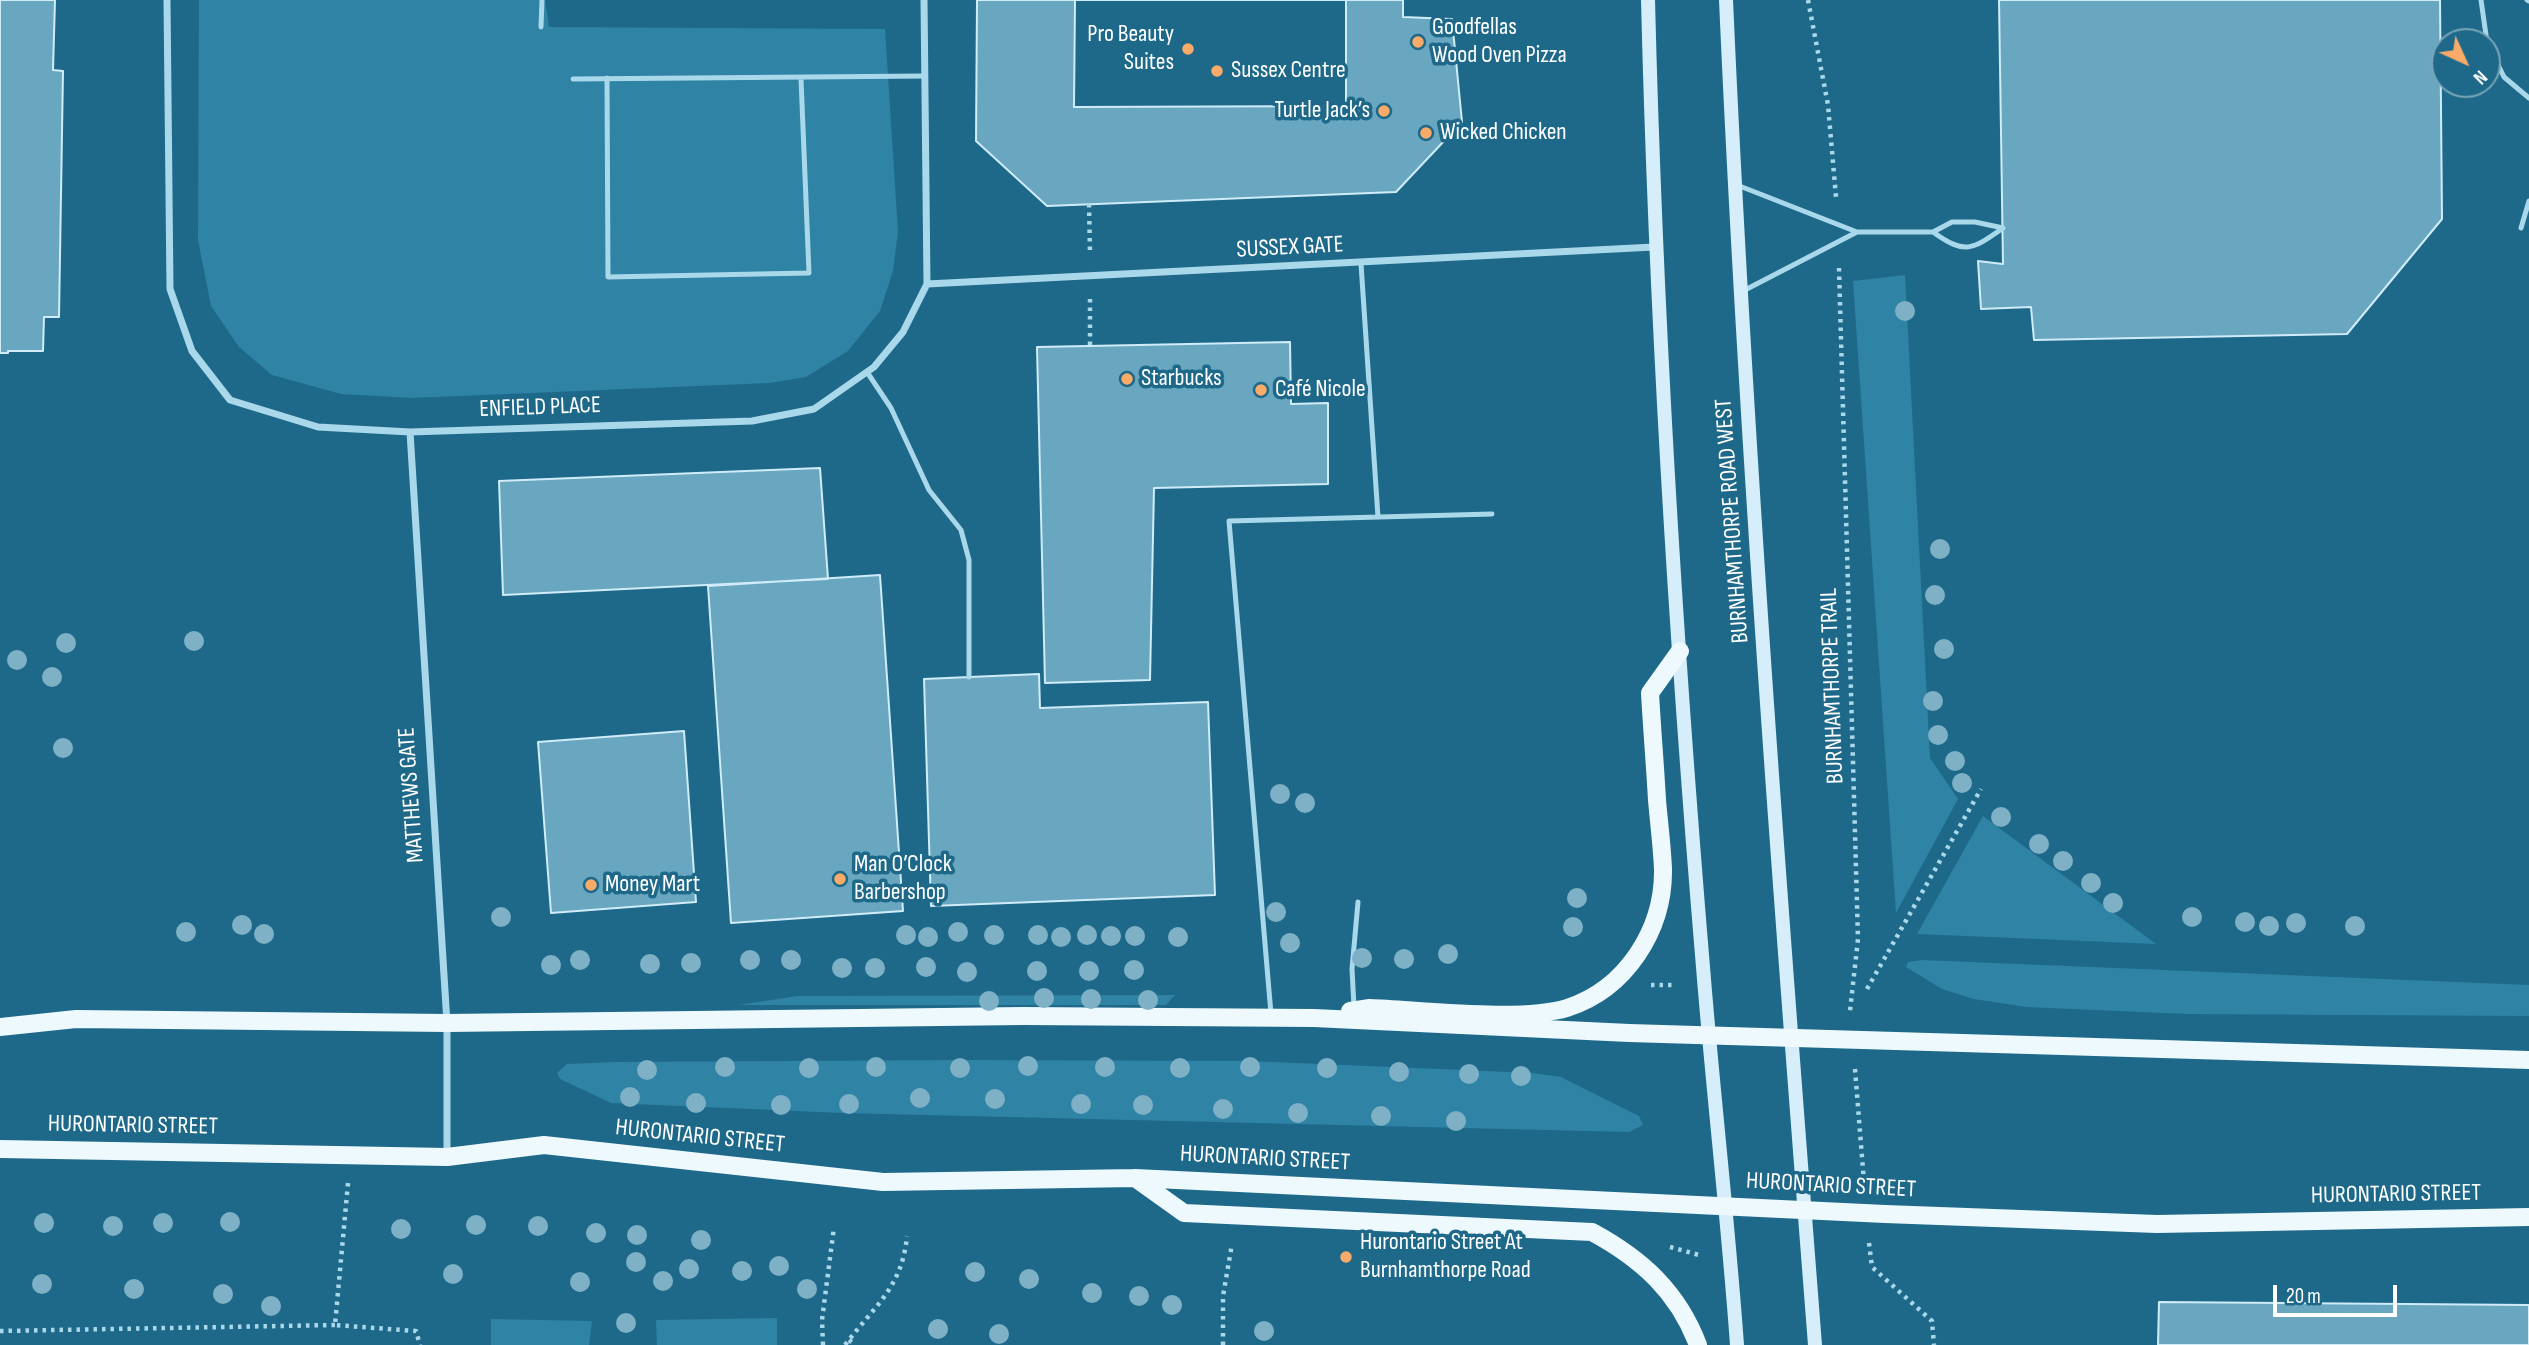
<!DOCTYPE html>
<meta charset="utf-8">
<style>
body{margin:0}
#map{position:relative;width:2529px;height:1345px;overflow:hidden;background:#1e6989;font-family:"Sofia Sans Condensed",sans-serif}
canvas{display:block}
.north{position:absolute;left:2431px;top:28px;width:70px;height:70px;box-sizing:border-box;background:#1e6989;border:2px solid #78a5b8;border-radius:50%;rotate:135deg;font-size:19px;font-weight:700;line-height:28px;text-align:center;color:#fff}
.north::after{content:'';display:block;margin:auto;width:24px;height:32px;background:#faaa69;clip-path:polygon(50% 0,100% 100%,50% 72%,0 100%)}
.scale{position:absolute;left:2273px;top:1285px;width:124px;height:32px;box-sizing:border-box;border:4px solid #fff;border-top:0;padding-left:9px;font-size:21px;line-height:24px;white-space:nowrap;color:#fff;-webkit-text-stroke:5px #1e6989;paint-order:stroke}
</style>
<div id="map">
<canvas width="2529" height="1345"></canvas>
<div class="north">N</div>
<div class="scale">20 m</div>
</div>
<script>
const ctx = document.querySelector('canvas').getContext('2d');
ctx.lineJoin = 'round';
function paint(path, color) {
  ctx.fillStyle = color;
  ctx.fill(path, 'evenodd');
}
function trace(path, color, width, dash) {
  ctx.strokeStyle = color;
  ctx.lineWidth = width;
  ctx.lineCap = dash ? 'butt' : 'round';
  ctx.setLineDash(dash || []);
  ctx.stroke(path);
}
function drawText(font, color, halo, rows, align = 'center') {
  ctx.font = font + ' "Sofia Sans Condensed",sans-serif';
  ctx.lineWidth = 7;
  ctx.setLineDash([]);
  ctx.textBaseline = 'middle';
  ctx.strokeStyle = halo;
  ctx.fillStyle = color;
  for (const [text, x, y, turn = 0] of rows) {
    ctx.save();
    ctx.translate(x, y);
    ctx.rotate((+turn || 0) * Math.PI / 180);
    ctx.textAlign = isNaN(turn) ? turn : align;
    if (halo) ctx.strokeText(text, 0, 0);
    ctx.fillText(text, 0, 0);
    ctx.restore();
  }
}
paint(new Path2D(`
 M199,0H545L549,27L885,29L898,232L893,271L880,311L848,351L806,377L770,383L412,398L341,394L272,375L239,347L211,306L198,240Z
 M1905,275L1930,758L1958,799L1896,913L1853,281Z
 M1983,816L2156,944L1917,934Z
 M1922,960L2529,985V1016L2186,1014L2026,1007L1974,999L1942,989L1906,967L1908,962Z
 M1175,995L1166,1005H739L797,996Z
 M961,1060L1248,1061L1533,1073L1561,1077L1639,1116L1643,1125L1629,1132L842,1113L611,1103L560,1079L557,1073L567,1064L615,1062Z
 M777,1318V1345H657L656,1320Z
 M491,1319L592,1321L589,1345H491Z`), '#2f83a5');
const building = new Path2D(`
 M0,0H55L53,70L63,71L59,317H44L43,351H8V353H0Z
 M977,0H1403V17L1452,19L1462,122L1396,192L1047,206L976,141Z
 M1075,0H1346V106L1074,107Z
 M1999,0H2440L2442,219L2347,334L2034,340L2031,307L1981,309L1978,261L2003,264Z
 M1290,342L1291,404L1328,403V484L1154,488L1150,680L1045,683L1037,347Z
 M820,468L828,579L503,595L499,481Z
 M880,575L903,911L731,923L708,586Z
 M1039,674L1040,708L1208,702L1215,895L931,906L924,679Z
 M684,731L696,902L551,913L538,742Z
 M2159,1302L2529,1305V1345H2158Z`);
paint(building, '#69a6c0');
trace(building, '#cfecf8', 2);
trace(new Path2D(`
 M1808,0L1828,105L1836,197
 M1089,204L1090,252
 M1839,268L1858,939L1850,1011
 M1090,299V346
 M1651,985H1675
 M1867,989L1981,789
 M1855,1069L1864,1182
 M348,1183L335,1325L416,1331L420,1345
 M1869,1243L1872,1267L1932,1321L1934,1345
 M1670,1247L1699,1255
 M0,1331L335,1325
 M849,1340L855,1345
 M823,1345L822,1320L834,1227
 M845,1345C875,1305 902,1288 907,1236
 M1223,1345V1296L1232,1244`), '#aad8eb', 4.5, [3.5, 5]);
trace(new Path2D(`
 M2481,0L2487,42
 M2527,0L2529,1
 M541,27L542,0
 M2487,42L2504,77L2529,98
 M607,78L608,277L809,273L801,79
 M573,79L925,76
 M1737,185L1857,232
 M2521,228L2529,201
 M1933,232C1965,255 1972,250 2003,228
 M1361,264L1378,517
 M1743,291L1857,232H1933L1952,222H1975L2003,228
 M867,372L891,408L929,490L961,530L969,560V677
 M1354,1007L1352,969L1358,902
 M1271,1014L1229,521L1492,514`), '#aad8eb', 5);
trace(new Path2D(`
 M167,0L170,289L192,351L230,400L318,427L410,432L752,421L814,409L874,367L903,332L927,284L924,0
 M927,284L1654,247
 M410,432L447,1023V1157`), '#aad8eb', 7);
trace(new Path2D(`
 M1648,0C1656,323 1676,645 1703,967C1713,1093 1728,1219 1737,1345
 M1726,0C1746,449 1780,897 1815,1345`), '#d5eef9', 14);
trace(new Path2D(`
 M1350,1011L1370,1008C1421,1010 1521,1022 1567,1008C1626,989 1664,930 1663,869C1662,846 1659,823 1657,800C1655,764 1652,729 1650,693L1680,651
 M0,1027L76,1019L447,1023L1023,1016L1314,1018L1629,1033L2529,1060
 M0,1149L447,1157L544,1145L883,1182L1135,1178L1885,1214L2157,1224L2529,1217
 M1135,1178L1184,1213L1592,1232C1642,1259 1678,1292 1698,1345`), '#eef9fe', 18);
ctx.fillStyle = '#7fb1c6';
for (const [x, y] of [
 [1905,311],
 [1940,549],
 [1935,595],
 [194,641],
 [66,643],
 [1944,649],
 [17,660],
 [52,677],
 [1933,701],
 [1938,735],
 [63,748],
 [1955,761],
 [1962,783],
 [1280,794],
 [1305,803],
 [2001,817],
 [2039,844],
 [2063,861],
 [2091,883],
 [1577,898],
 [2113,903],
 [1276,912],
 [501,917],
 [2192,917],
 [2245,922],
 [2296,923],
 [242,925],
 [2269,926],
 [2355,926],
 [1573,927],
 [186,932],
 [958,932],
 [264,934],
 [906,935],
 [994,935],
 [1038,935],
 [1087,935],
 [1111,936],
 [1135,936],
 [928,937],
 [1061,937],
 [1178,937],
 [1290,943],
 [1448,954],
 [1362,958],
 [1404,959],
 [580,960],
 [750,960],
 [791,960],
 [691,963],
 [650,964],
 [551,965],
 [926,967],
 [842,968],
 [875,968],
 [1134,970],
 [1037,971],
 [1089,971],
 [967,972],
 [1044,998],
 [1091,999],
 [1148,1000],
 [989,1001],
 [1028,1066],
 [725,1067],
 [876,1067],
 [1105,1067],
 [1250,1067],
 [809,1068],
 [960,1068],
 [1180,1068],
 [1327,1068],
 [647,1070],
 [1399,1072],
 [1469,1074],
 [1521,1076],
 [630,1097],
 [920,1098],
 [995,1099],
 [696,1103],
 [849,1104],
 [1081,1104],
 [781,1105],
 [1143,1105],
 [1223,1109],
 [1298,1113],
 [1381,1116],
 [1456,1121],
 [230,1222],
 [44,1223],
 [163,1223],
 [476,1225],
 [113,1226],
 [538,1226],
 [401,1229],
 [596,1233],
 [637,1235],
 [701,1240],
 [636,1262],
 [779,1266],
 [689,1269],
 [742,1271],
 [975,1272],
 [453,1274],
 [1029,1279],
 [663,1281],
 [580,1282],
 [42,1284],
 [134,1289],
 [807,1289],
 [1092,1293],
 [223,1294],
 [1139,1296],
 [1172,1305],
 [271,1306],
 [626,1323],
 [938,1329],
 [1264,1331],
 [999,1334]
]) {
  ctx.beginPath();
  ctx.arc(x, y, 10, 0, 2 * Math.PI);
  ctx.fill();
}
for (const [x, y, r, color] of [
 [1418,42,7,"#faaa69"],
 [1188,49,7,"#faaa69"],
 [1217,71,7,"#faaa69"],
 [1384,111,7,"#faaa69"],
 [1426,133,7,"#faaa69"],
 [1127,379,7,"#faaa69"],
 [1261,390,7,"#faaa69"],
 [840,879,7,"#faaa69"],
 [591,885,7,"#faaa69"],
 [1346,1257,7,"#faaa69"]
]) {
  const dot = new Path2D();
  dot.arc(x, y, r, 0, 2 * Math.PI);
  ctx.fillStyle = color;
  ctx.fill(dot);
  trace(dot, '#1e6989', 2.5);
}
drawText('24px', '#fff', '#1e6989', [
 ["Goodfellas",1432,28],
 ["Wood Oven Pizza",1432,56],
 ["Pro Beauty",1174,35,"right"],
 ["Suites",1174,63,"right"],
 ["Sussex Centre",1231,71],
 ["Turtle Jack’s",1370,111,"right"],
 ["Wicked Chicken",1440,133],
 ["Starbucks",1141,379],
 ["Café Nicole",1275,390],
 ["Man O’Clock",854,865],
 ["Barbershop",854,893],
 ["Money Mart",605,885],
 ["Hurontario Street At",1360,1243],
 ["Burnhamthorpe Road",1360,1271]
], 'left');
drawText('24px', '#fff', '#1e6989', [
 ["SUSSEX GATE",1290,248,-3],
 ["ENFIELD PLACE",540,408,-2],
 ["BURNHAMTHORPE ROAD WEST",1733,521,-94],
 ["BURNHAMTHORPE TRAIL",1833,686,-92],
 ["MATTHEWS GATE",412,795,-94],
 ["HURONTARIO STREET",133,1126,1],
 ["HURONTARIO STREET",700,1137,6],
 ["HURONTARIO STREET",1265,1159,3],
 ["HURONTARIO STREET",1831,1186,3],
 ["HURONTARIO STREET",2396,1195,-1]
]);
</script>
